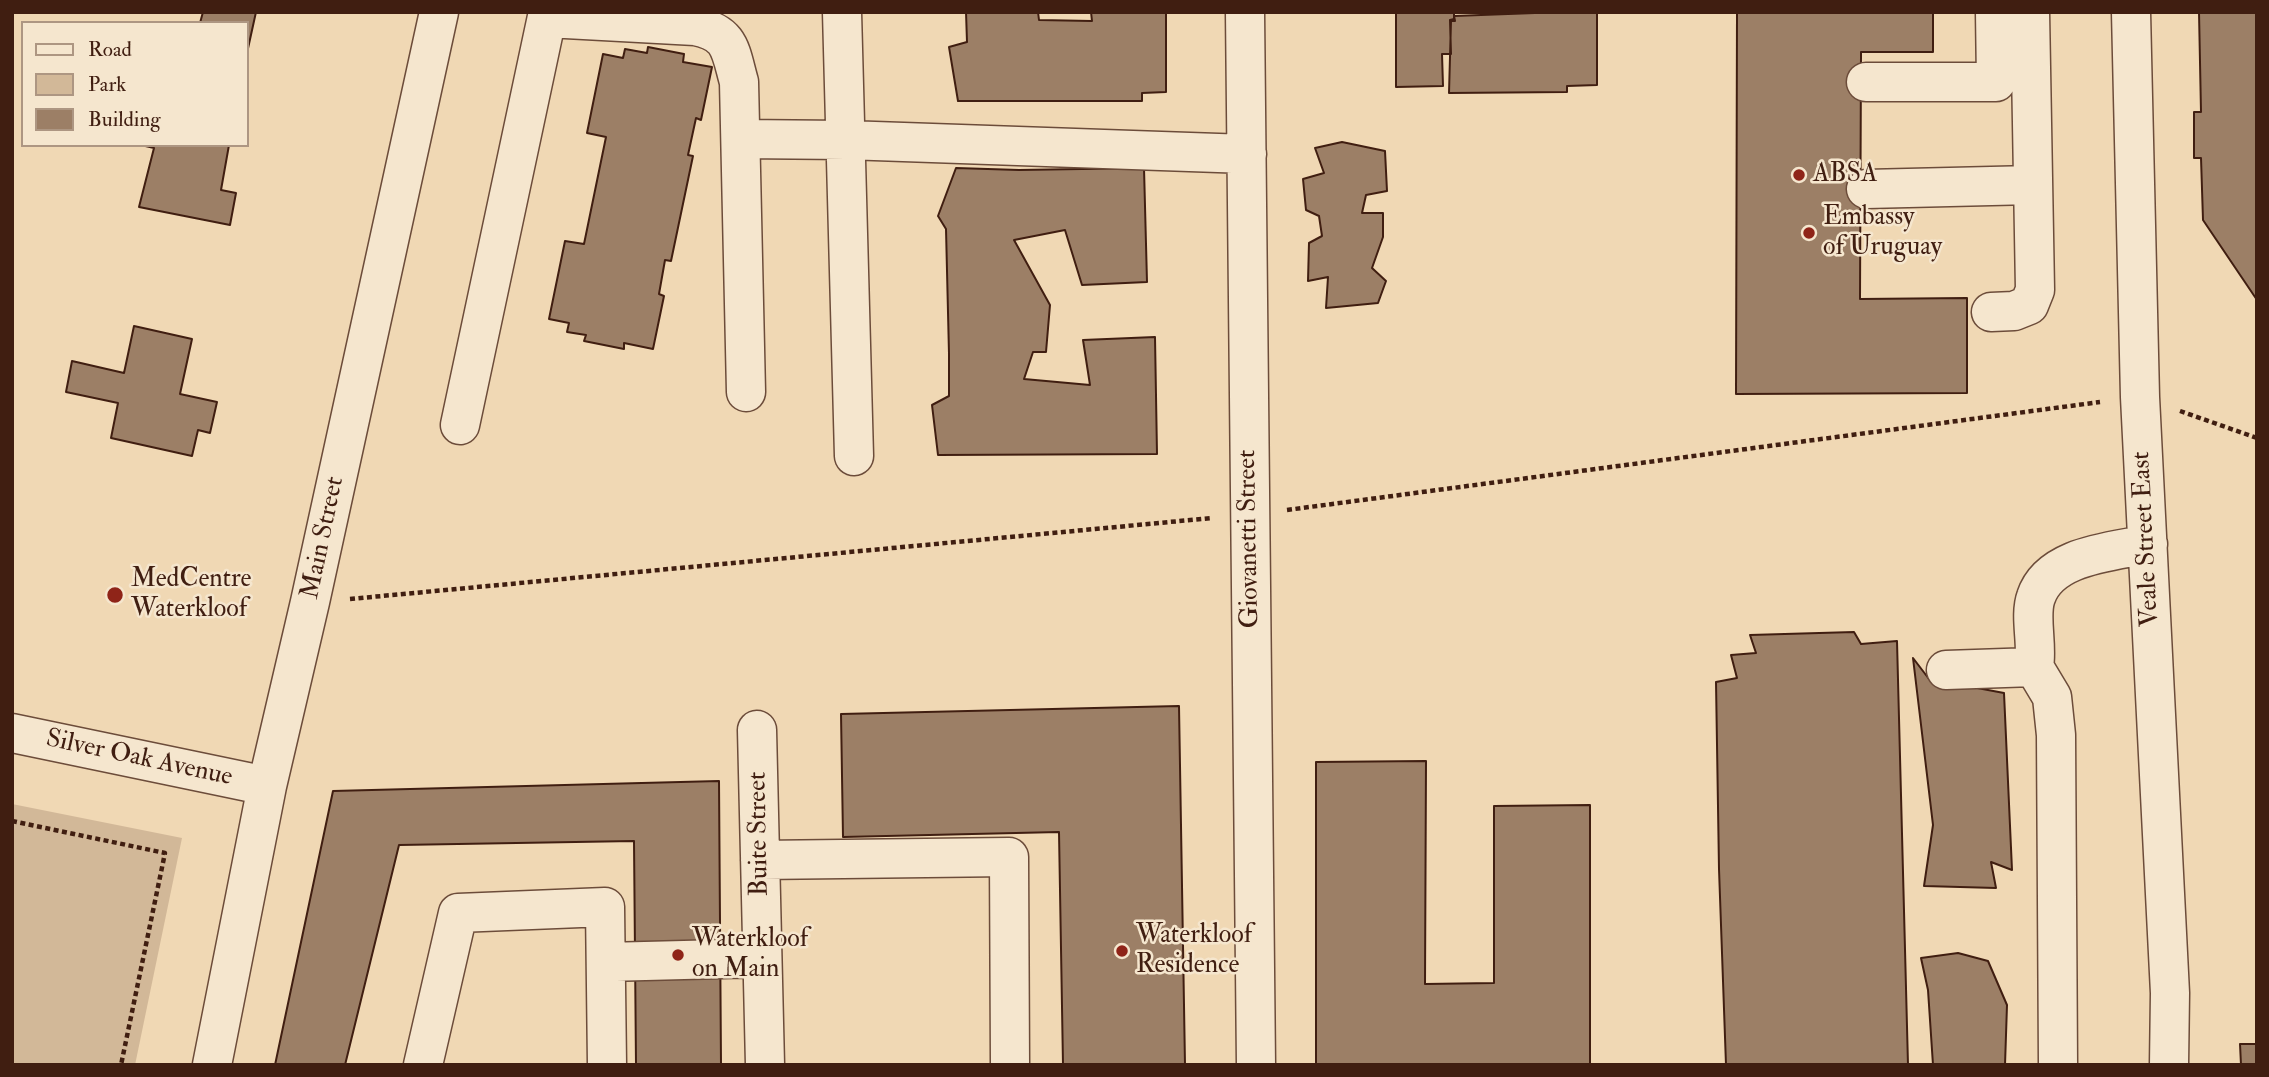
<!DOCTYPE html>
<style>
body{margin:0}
#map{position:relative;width:2269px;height:1077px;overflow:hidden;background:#f0d8b4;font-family:"IM FELL Double Pica",serif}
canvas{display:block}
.frame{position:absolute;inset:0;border:14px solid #401e11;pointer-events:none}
.legend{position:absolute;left:21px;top:21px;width:228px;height:126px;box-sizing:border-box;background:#f5e6ce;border:2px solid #ad9682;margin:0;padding:9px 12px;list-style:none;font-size:21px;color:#401e11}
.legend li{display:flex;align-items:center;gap:14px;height:35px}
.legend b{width:35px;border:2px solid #ad9682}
</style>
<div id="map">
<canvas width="2269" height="1077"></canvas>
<div class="frame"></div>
<ul class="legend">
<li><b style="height:9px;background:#f5e6ce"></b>Road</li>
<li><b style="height:19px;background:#d2b898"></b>Park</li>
<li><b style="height:19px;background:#9c7f66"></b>Building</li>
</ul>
</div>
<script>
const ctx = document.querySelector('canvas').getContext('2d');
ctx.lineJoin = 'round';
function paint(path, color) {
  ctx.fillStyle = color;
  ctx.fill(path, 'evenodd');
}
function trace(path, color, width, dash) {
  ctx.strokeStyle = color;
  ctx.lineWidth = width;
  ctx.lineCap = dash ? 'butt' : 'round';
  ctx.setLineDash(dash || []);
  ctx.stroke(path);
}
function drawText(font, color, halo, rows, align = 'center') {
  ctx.font = font + ' "IM FELL Double Pica",serif';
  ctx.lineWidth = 5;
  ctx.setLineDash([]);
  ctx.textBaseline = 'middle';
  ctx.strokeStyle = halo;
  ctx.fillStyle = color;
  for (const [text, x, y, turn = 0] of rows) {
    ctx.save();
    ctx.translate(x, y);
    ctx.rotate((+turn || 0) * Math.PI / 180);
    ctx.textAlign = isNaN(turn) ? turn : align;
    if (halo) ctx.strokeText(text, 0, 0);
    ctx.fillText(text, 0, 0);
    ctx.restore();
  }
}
paint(new Path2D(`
 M12,804L182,838L135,1065H12Z`), '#d2b898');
const building = new Path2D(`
 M203,12H256L247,53V23H200Z
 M966,12H1038L1039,20L1092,21L1091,12H1166V92L1142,93V101H958L949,47L967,42Z
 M1396,12H1454V19L1450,20L1451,54H1442L1443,86L1396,87Z
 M1562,12H1597V85L1567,86V92L1449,93L1451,21H1455L1454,16Z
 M1737,12H1933V52H1861L1860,299L1967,298V393L1736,394Z
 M2199,12H2257V300L2203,220L2201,158H2194V112H2201Z
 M648,47L684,54L683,62L712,67L701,120L696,118L688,155L693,156L671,261L665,260L659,294L664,296L653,349L624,343V349L584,341L586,335L567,332L569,323L549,319L565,241L584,244L606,137L587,133L603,54L623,58L625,49L647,53Z
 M1342,142L1385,151L1387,191L1366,195L1362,213H1383V237L1372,268L1386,281L1378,303L1326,308L1328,277L1308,281L1309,243L1322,236L1319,216L1306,210L1303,179L1324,173L1315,148Z
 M141,145H229L221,190L236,193L230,225L139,207L154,148Z
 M956,168L1019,170L1144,168L1147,282L1082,285L1065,230L1014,240L1050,305L1046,352H1033L1024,379L1090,385L1083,340L1155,337L1157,454L938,455L932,405L949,396V354L946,229L938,216Z
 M134,326L192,339L180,394L217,402L210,433L198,430L192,456L111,438L118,403L66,392L72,361L124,373Z
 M1854,632L1861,644L1897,641L1908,1065H1726L1719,869L1716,682L1737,678L1731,655L1756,653L1750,635Z
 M1913,658L1929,679L2004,693L2012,870L1991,862L1996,888L1924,886L1933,825Z
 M1179,706L1185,1065H1063L1059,832L843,837L841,714Z
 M1426,761L1425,984L1494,983V806L1590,805V1065H1316V762Z
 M719,781L721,1065H636L634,841L399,845L345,1065H275L333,791Z
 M1958,953L1988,961L2007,1005L2005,1065H1933L1928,990L1921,958Z
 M2240,1044H2257V1065H2241Z`);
paint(building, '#9c7f66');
trace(building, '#401e11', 2);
const minor = new Path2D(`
 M842,12L854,456
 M1245,12L1256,1065
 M2131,12L2140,397L2170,993L2169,1065
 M547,18L695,26C731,33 730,50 739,82L746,392
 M1866,82H1996L1995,12
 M741,139L846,140L1247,154
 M1866,189L2033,185
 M1991,312L2014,311L2029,305L2035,290L2030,12
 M460,425L548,12
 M1946,670L2034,667
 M757,730L765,1065
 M12,733L267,786
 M760,860L1009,857L1010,1065
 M606,962L762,958
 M212,1065L267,786L310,602L439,12
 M423,1065L458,913L605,907L607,1065
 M2058,1065L2056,735L2052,697L2034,667C2038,645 2029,616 2036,597C2050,555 2112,552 2148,544`);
trace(minor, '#6c4c3a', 41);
trace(new Path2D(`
 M2180,411L2257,438
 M1287,510L2100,402
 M350,599L1212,518
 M12,821L165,853L121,1065`), '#401e11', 4.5, [5, 3.5]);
trace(minor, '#f5e6ce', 38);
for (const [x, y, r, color] of [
 [1799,175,7,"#8f2418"],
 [1809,233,7,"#8f2418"],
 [115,595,9,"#8f2418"],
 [1122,951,7,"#8f2418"],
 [678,955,7,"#8f2418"]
]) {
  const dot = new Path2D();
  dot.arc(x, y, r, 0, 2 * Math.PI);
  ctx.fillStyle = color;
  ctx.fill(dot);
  trace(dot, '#f5e6ce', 2.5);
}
drawText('26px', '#401e11', '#f5e6ce', [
 ["ABSA",1813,175],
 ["Embassy",1823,218],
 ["of Uruguay",1823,248],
 ["MedCentre",131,580],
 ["Waterkloof",131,610],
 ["Waterkloof",1136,936],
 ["Residence",1136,966],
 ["Waterkloof",692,940],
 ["on Main",692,970]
], 'left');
drawText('26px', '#401e11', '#f5e6ce', [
 ["Main Street",324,538,-78],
 ["Giovanetti Street",1250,539,-91],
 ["Veale Street East",2147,539,-93],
 ["Silver Oak Avenue",139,759,12],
 ["Buite Street",760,834,-91]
]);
</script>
